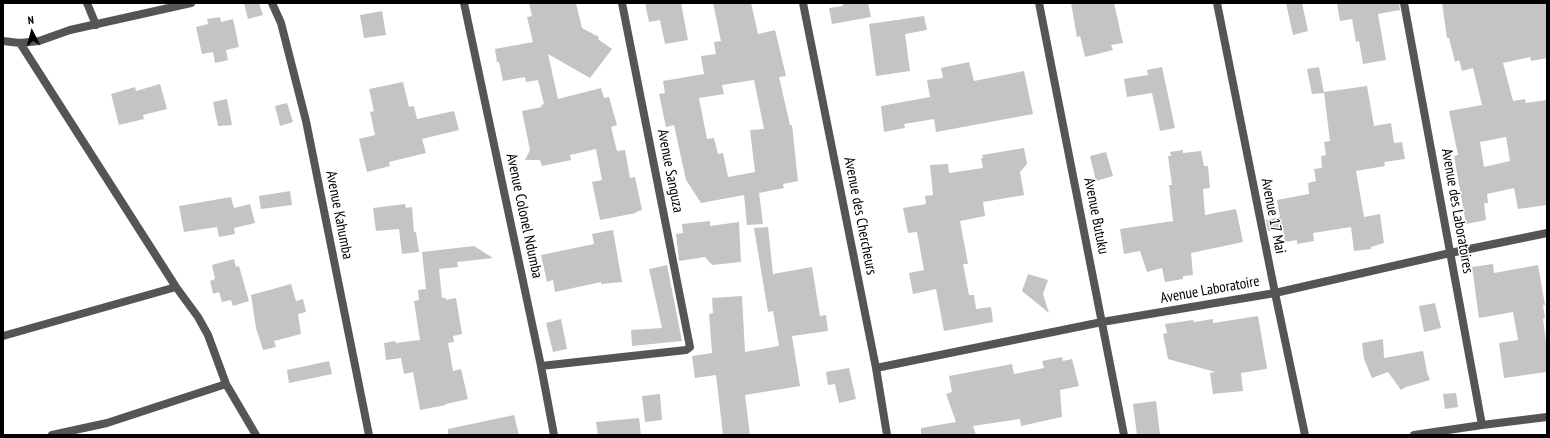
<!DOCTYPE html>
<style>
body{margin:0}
#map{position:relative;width:1550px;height:438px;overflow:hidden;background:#fff;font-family:"PT Sans Narrow",sans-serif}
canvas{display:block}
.frame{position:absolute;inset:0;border:4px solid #000;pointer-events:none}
.north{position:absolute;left:12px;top:12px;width:40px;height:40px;-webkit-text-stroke:3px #fff;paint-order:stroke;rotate:354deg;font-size:11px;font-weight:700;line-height:16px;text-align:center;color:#000}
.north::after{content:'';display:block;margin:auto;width:14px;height:18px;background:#000;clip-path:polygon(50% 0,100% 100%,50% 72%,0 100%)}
</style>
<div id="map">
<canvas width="1550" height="438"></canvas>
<div class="frame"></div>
<div class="north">N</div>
</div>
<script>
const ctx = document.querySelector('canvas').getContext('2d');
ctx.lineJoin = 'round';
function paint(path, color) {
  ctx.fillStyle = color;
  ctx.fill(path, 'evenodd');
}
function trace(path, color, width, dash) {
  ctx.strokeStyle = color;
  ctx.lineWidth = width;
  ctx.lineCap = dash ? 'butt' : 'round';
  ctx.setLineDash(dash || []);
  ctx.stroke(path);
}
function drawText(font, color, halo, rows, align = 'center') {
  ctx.font = font + ' "PT Sans Narrow",sans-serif';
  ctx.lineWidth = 3;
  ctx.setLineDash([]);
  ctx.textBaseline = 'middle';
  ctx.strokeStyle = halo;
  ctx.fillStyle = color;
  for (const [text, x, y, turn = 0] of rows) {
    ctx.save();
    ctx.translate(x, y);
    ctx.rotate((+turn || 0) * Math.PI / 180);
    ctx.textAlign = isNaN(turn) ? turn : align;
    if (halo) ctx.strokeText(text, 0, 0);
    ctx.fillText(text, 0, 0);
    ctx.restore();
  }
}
paint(new Path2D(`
 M244,3H259L263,15L248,19Z
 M529,3H576L582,28L599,37L598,39L612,49L590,78L548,54L558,99L601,88L604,98L609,97L617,125L611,127L617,151L625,150L630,178L635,177L642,210L636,212V213L600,220L592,182L602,180L596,149L570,155L571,160L542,166L540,160H525L530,150L522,111L542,107L541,105L544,104L538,80L526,82L525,77L503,81L499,62H497L495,49L533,42L527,17L532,16Z
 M645,3H681L688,40L665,44L660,20L649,22Z
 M713,3H751L758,34L775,30L786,76L779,77L790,125H792L798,181L783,184L784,188L759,193L763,224L747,225L744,195L701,203L686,180L674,125L666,127L659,94L665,93L663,81L704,74L701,56L716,54L714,42L721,41ZM754,80L764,129L750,130L755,172L728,177L723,153L718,154L714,138L707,139L699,98L724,94L722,85Z
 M842,3H868L871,17L832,24L829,8L843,6Z
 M1071,3H1114L1123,43L1111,45L1113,50L1085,57L1080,36L1077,37Z
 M1286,3H1302L1308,31L1293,35Z
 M1337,3H1399L1400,10L1378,14L1386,60L1363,64L1359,41L1356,42L1352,19L1340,21Z
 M1442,3H1547V58L1531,61L1530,57L1503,63L1513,101L1525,99L1526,103L1547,100V205L1518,209L1514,188L1487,194L1488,203H1484L1486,220L1466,224L1454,156L1458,155L1449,111L1482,105L1473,68L1462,71L1459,60L1455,62L1449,38H1447ZM1506,137L1510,161L1484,167L1480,142Z
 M382,11L386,35L364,38L360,15Z
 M924,16L927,30L905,34L910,71L876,76L869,24Z
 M220,17L221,22L233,19L239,47L226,50L228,60L215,63L213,52L202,54L196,27L208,24L207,19Z
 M969,62L974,81L1024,71L1033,114L936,132L934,119L904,124L905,128L884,132L881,106L930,97L927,80L943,78L941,68Z
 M1162,67L1175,128L1160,131L1152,93L1127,97L1124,79L1148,75L1147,70Z
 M1319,67L1324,93L1312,94L1307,69Z
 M403,82L409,107L414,106L417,119L454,111L459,130L422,139L426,153L389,162L390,166L367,172L359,139L375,135L370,112L374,111L369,89Z
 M160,84L167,109L143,115L144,119L119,125L111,94L135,87L136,91Z
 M1367,86L1374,126L1391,123L1394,143L1402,142L1405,159L1384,162L1385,166L1356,171L1364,217L1380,214L1384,243L1371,247V249L1354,251L1351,227L1313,233L1314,241L1297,244V240L1285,242L1283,229L1268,231L1266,220L1280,217L1277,200L1309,194L1308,183L1316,181L1314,169L1322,168L1321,156L1326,155L1324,142L1330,141L1324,92Z
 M227,99L232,125L218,126L213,102Z
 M287,103L293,122L280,126L275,106Z
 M1024,148L1027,164L1020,172L1024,195L983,202L985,216L960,221L968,264H963L969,295H974L976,309L991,307L993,322L944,331L936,289L913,294L909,273L924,270L917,232L908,233L903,208L926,204L925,196L933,195L930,165L948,164L949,173L983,168L981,158H983L982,155Z
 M1183,150V153L1201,151L1204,166H1208L1210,188L1203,189L1205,215L1236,209L1243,242L1191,253L1193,275L1183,276V279L1165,282L1162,268L1147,272L1140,251L1124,254L1120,229L1173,221L1169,185H1172L1168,156H1171L1170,152Z
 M1106,152L1113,176L1096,181L1090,156Z
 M290,191L292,205L261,209L259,196Z
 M231,197L234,208L250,204L255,223L234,228L235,234L219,237L217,227L184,232L179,206Z
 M405,204L406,208L412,207L414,232H416L419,252L402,254L399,229L376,231L373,208Z
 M710,221V226L739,222L741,262L712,265L705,257L679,261L676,234L683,233L682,224Z
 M768,227L773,274L812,267L820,316L826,315L828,331L792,336L800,386L745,395L750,435H723L716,375L695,378L692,356L712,353L709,314L713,313L712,298L742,296L745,352L779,346L773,311L768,312L754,228Z
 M613,230L622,282L601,284V282L555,292L553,280L547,282L541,255L594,244L592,234Z
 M474,246L493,258L457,262L458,267L439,269L442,298H446V300L456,298L462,334L453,336L454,342L448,343L453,371L461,369L468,399L446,404V405L420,410L413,372L404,374L401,358L386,360L384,343L395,341L396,343L420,340L414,301L419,300L418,290L426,289L422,252Z
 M234,259L236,267L239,266L249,301L233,306L231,300L222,302L219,292L213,294L210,281L215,279L212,265Z
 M1493,264L1494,273L1538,265L1545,305H1543L1545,318L1543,319L1546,342H1547V372L1504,378L1499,343L1518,340L1513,312L1479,318L1472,267Z
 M667,265L682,341L632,346L631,330L662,328L649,269Z
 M1028,274L1048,280L1043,294L1049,313L1022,291Z
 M291,284L296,301L303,299L306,312L298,314L301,334L274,341L276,347L263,350L256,328L251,295Z
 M1435,303L1441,328L1424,332L1419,306Z
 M1258,316L1267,368L1266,369L1241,373L1243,391L1213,394L1210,373L1215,372L1168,359L1163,334L1167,333L1165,324L1193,320L1194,322L1213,319V323Z
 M561,319L567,349L553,352L546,323Z
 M1383,339L1384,358L1423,351L1427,372L1430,380L1406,387L1401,390L1388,372L1372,378L1364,359L1362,343Z
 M1062,357L1063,361L1072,359L1079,386L1060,390L1062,417L1021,426L1020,419L973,426L976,435H921V428L956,422L946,394L952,392L949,376L1012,364L1014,374L1044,368L1042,361Z
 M329,361L332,374L289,383L287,370Z
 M849,368L856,399L839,403L835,384L828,385L826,372Z
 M1456,393L1458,407L1445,409L1443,394Z
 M660,394L662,420L645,422L642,396Z
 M1156,401L1160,435H1137L1133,404Z
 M514,415L519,435H448V429Z
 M639,418L641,435H598L596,422Z`), '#c4c4c4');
trace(new Path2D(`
 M87,3L96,25
 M272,3L281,23L306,121L369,435
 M464,3L541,366L554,435
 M803,3L876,368L887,435
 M1039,3L1124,435
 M1217,3L1275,293L1305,435
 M1404,3L1482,425
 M3,41L20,43L39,41L70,30L191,3
 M20,43L176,287L198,317L208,335L226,384L256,435
 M3,336L176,287
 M541,366L686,350L690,347L622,3
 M876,368L1102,322L1275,293L1450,253L1547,233
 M52,435L107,423L226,384
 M1414,435L1482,425L1547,417`), '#555', 8);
drawText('15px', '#000', '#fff', [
 ["Avenue Sanguza",670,171,79],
 ["Avenue des Laboratoires",1457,211,80],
 ["Avenue Kahumba",339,215,79],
 ["Avenue Colonel Ndumba",524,216,78],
 ["Avenue des Chercheurs",860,216,79],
 ["Avenue Butuku",1096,216,79],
 ["Avenue 17 Mai",1273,216,79],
 ["Avenue Laboratoire",1210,290,-10]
]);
</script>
